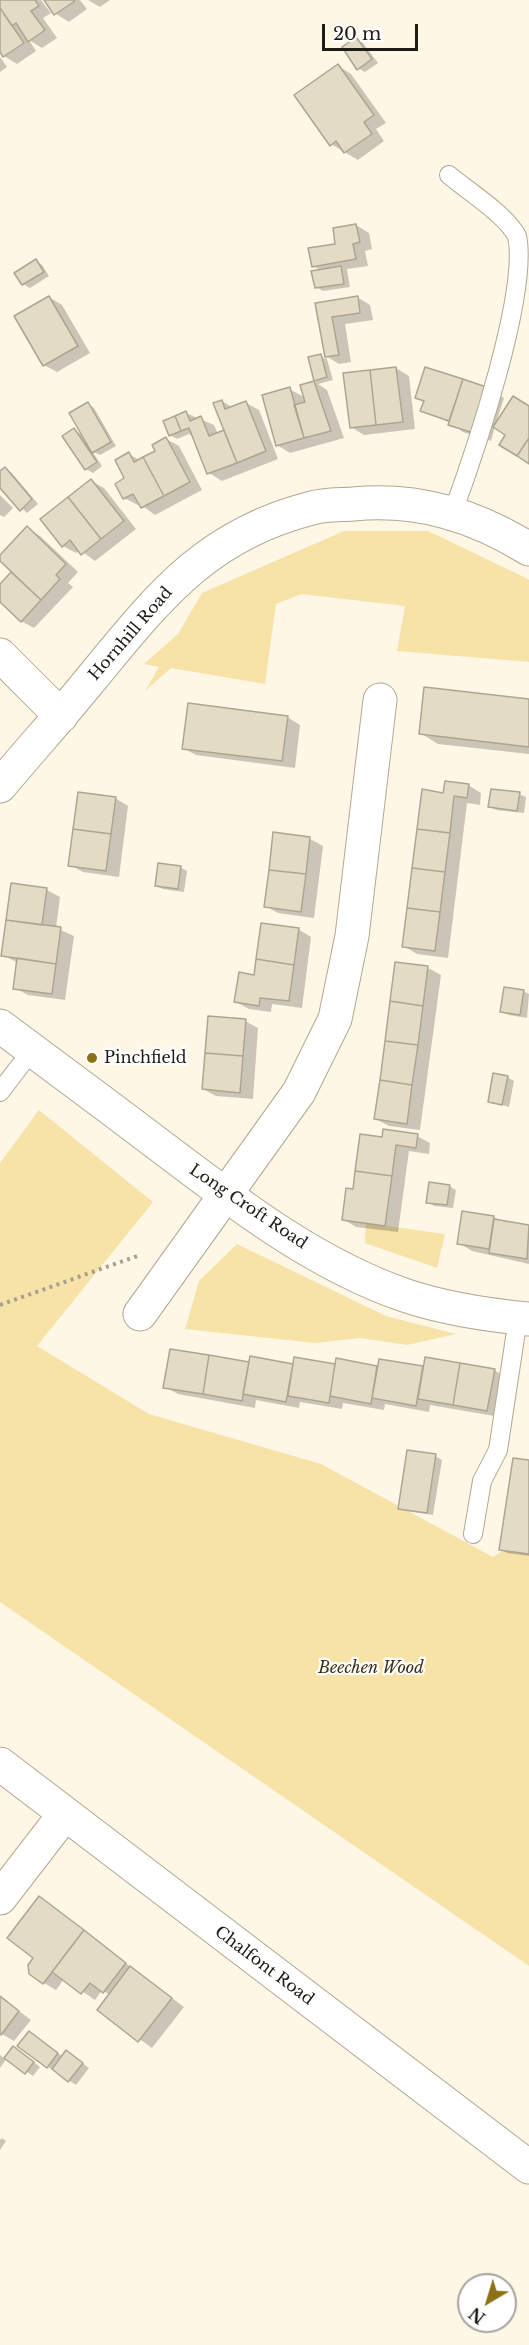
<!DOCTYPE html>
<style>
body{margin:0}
#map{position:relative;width:529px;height:2345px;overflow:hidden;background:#fef7e6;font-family:"Libre Baskerville",serif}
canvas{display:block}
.north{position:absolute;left:457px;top:2273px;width:60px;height:60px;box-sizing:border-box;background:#fff;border:2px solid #a5a4a1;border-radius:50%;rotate:218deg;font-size:16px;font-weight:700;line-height:24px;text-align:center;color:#1e1c14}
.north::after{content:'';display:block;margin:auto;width:21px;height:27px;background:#8d7115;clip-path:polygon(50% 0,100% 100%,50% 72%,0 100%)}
.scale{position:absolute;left:322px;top:24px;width:96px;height:27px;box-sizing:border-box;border:3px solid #1e1c14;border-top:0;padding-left:8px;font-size:18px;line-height:21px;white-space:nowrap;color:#1e1c14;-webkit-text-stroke:4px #fff;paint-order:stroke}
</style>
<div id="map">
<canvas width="529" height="2345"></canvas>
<div class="north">N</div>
<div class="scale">20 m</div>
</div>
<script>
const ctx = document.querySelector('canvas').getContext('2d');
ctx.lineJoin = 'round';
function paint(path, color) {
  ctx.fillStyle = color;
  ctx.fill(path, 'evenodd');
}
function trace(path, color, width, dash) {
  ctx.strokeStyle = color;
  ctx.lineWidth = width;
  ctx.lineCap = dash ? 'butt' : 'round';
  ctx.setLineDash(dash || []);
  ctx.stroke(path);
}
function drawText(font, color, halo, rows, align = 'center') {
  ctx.font = font + ' "Libre Baskerville",serif';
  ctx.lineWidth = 4.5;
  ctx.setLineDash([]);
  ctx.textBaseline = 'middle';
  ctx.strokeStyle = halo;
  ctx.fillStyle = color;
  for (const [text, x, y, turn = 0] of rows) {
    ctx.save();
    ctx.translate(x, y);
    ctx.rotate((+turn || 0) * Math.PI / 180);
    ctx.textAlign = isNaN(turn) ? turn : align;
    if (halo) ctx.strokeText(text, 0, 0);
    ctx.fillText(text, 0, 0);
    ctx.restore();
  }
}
paint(new Path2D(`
 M344,531H428L524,577L529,580V662L397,651L405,606L301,594L276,604L265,684L171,668L145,691L159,667L144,664L178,634L202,593Z
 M39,1110L153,1202L37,1346L149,1414L321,1464L493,1557L529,1534V1966L0,1602V1163Z
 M366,1223L445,1234L437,1268L365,1243Z
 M237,1244L386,1316L456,1334L407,1345L360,1338L315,1343L185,1329L199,1281Z`), '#f7e2a8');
paint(new Path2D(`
 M0,0H41L51,13L43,18L57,38L42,48L29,40L36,51L17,64L4,56L0,49Z
 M46,0H80L87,9L69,22L56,14Z
 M88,0H110L100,7Z
 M356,39L363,43L378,63L365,72L358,68Z
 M0,57L7,67L0,72Z
 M338,66L351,74L386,123L376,129L384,141L358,160L331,144Z
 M356,225L369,233L372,249L365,251L368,266L347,269L350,287L323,291L316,287L321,270L313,266Z
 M36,261L42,265L49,276L30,288L23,284Z
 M49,297L62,305L90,353L57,372L44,365Z
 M357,297L370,305L373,320L345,324L351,362L339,364L326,356L333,380L318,384L327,390L344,438L290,453L277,445L289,389L306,398L302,386L316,382L310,358L320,356L326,359L317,304Z
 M396,368L409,376L415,429L364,435L351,427Z
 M426,369L491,390L504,398L496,423L529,407V462L507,435L495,427L491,441L463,432L450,423L422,410L425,402L417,397Z
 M222,401L233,408L246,403L259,410L278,459L222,481L209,473L194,437L189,434L177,439L170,435L186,413L214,425L218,434L225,431Z
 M88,404L94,408L116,446L100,455L92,451L102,466L93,473L86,469L74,430L84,436Z
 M166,439L179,446L202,490L155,515L140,504L138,505L124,498L129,454L141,461L157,451Z
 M5,469L11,472L38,504L27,513L0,486V473Z
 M91,481L104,488L136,529L95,561L80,550L76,553L63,546Z
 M0,495L13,508L4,517L0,515Z
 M27,528L40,536L78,572L68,583L73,587L34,628L21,621L0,600V587L14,572L0,557Z
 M529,701V754L438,744L420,733Z
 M287,717L300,725L295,768L196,755L183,748Z
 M468,785L481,793L480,805L467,803L448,958L417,954L404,946L445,794Z
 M519,794L526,797L524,813L496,810L490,806Z
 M115,798L128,806L119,877L83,872L70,865Z
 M275,834L310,839L323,846L314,918L278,913L265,906Z
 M180,867L187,871L184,892L163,889L156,886Z
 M47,890L60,897L56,928L74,936L65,1000L28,995L15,988L18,963L3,955Z
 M298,929L311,937L302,1008L272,1004L271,1012L249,1009L236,1002Z
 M428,968L441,975L420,1130L389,1126L376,1119Z
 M523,991L529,994L527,1018L509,1015L502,1012Z
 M245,1021L258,1028L253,1099L216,1096L203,1089Z
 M507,1077L514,1081L509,1107L489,1101Z
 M417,1136L430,1143L429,1154L409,1151L398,1232L356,1227L343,1219L354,1191L383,1139Z
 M449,1186L456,1190L453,1208L434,1206L428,1202Z
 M494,1217L503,1222L529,1226V1264L472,1251L459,1243Z
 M296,1359L336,1366L338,1360L378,1368L380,1360L424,1368L494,1370L507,1378L500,1417L430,1405L429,1412L385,1404L384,1410L343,1403L342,1409L300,1402L299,1408L256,1400L255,1408L178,1394L165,1387L250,1364L295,1365Z
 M435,1456L442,1460L433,1515L406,1511L400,1508Z
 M529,1462V1556L507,1553L501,1549Z
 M39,1898L184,2007L152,2048L99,2010L110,1995L102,1990L95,2000L64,1979L56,1990L44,1983L36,1958Z
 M0,1997L31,2020L14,2041L0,2033Z
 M35,2036L63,2057L73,2056L89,2068L76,2085L48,2067Z
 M20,2052L40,2067L33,2076L7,2058L0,2068V2055L5,2059Z
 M2,2138L6,2141L0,2150V2140Z`), '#0003');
const building = new Path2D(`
 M0,0H35L39,6L31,11L45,30L28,42L16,23L12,26L0,8Z
 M44,0H73L75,1L54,15Z
 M0,8L24,43L3,57L0,52Z
 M356,37L372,59L357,70L342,47Z
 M338,64L374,115L364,122L372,134L344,153L336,141L330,146L294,95Z
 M356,224L360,242L353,244L356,259L312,267L308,248L335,244L333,228Z
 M36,259L44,272L22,285L14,273Z
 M341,266L344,284L315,288L311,271Z
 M49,296L78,346L43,366L14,316Z
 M358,296L360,313L332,317L339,355L325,357L315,303Z
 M321,354L327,377L314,381L308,357Z
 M396,367L403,422L376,425L370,370Z
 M425,367L463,379L449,421L420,411L424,401L415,398Z
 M370,370L376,425L350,428L343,373Z
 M463,379L492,389L477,434L448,425Z
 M314,381L331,431L304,438L294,405L305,402L300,385Z
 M290,387L304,438L276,446L262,395Z
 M513,396L529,406V438L517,456L499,445L505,435L493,427Z
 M222,400L225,409L246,401L266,451L237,463L213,403Z
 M88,402L111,442L92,453L69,413Z
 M186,411L190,421L201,416L209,436L224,430L237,463L207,474L189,428L181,431L175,416Z
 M175,416L181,431L169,436L163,421Z
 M74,428L97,462L85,470L62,436Z
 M166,437L190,482L164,496L143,457L155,451L152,445Z
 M529,438V464L517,456Z
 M129,452L134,462L143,457L164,496L141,508L133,494L123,499L115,484L124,478L115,460Z
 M5,467L32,499L20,511L0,488V471Z
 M91,479L124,521L101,539L68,497Z
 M68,497L101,539L81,555L70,540L62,547L40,519Z
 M27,526L66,564L56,575L60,579L41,600L0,561V555Z
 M11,572L41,600L21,622L0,602V584Z
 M424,687L529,699V747L419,734Z
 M188,703L288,716L282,761L182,749Z
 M445,781L469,784L467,798L454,796L450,833L417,829L422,789L443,793Z
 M491,789L520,792L517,811L488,807Z
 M78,792L116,797L111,834L73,829Z
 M73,829L111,834L106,871L68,866Z
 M417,829L450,833L445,872L412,868Z
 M273,832L310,837L306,874L269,870Z
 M158,863L181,866L178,889L155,886Z
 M412,868L445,872L440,912L407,908Z
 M269,870L306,874L301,912L264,907Z
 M11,883L47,888L42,925L6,920Z
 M407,908L440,912L435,951L402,947Z
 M6,920L61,927L56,964L1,956Z
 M261,923L299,928L294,965L256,959Z
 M17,958L56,964L52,994L13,989Z
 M256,959L294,965L289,1001L260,998L259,1006L234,1002L239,972L254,975Z
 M395,962L428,966L423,1006L390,1001Z
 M504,987L524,990L520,1015L500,1012Z
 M390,1001L423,1006L418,1045L385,1041Z
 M208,1016L246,1019L243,1056L205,1053Z
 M385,1041L418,1045L412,1085L380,1080Z
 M205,1053L243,1056L240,1093L202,1089Z
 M493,1073L508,1076L502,1105L488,1102Z
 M380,1080L412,1085L407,1124L374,1119Z
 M383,1129L418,1134L416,1148L396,1145L392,1176L355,1171L360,1134L382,1137Z
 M355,1171L392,1176L385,1226L342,1220L346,1188L353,1189Z
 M429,1182L450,1185L447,1205L426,1203Z
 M462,1211L494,1216L489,1249L457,1244Z
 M494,1219L529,1225L527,1259L489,1253Z
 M170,1349L209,1355L203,1394L163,1388Z
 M209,1355L249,1362L242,1401L203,1394Z
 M250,1356L293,1364L286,1402L243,1394Z
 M294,1357L335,1364L329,1403L288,1396Z
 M425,1357L460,1363L453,1405L418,1399Z
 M336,1358L377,1366L371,1404L330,1396Z
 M379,1359L423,1366L416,1406L372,1398Z
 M460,1363L495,1369L487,1411L453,1405Z
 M407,1450L436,1454L427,1513L398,1509Z
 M513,1458L529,1460V1554L499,1550Z
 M39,1896L84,1930L43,1984L29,1974L28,1965L33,1958L7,1938Z
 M84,1930L126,1963L103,1993L90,1983L81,1994L52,1972Z
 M130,1966L172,1998L138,2042L97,2010Z
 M0,1996L19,2011L1,2035L0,2034Z
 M29,2031L58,2053L47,2068L17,2046Z
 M13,2046L34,2062L25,2074L4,2058Z
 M66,2050L83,2063L68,2082L52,2069Z`);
paint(building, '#e3dbc5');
trace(building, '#ada590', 1.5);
const service = new Path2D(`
 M449,175C469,192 505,214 517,236C529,292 475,452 453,512
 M0,1092L32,1050
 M473,1534L482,1481L498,1450L518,1318`);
const minor = new Path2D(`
 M0,655L61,716
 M0,786C30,750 62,715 91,679C158,598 205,535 312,508C325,504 340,505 353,504C418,498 474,515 529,549
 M0,1026C58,1069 117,1113 175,1157C245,1210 320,1266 404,1295C445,1309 486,1315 529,1319
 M140,1314L299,1092L335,1019L352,936L380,700
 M0,1764L529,2167
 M0,1898L64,1815`);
trace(service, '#b0a893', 20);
trace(minor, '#b0a893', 35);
trace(new Path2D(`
 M0,1305L140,1255`), '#a5a092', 4, [3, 4.5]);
trace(service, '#fff', 18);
trace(minor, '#fff', 33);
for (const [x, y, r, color] of [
 [92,1058,6,"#8d7115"]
]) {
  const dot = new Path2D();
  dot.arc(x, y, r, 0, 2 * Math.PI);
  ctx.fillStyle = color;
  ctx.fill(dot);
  trace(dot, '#fff', 2);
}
drawText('16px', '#1e1c14', '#fff', [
 ["Hornhill Road",131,634,-49],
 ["Long Croft Road",248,1207,34],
 ["Chalfont Road",264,1966,37]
]);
drawText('16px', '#1e1c14', '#fff', [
 ["Pinchfield",104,1058]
], 'left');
drawText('italic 16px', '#3a3012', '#fff', [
 ["Beechen Wood",371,1668]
]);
</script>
